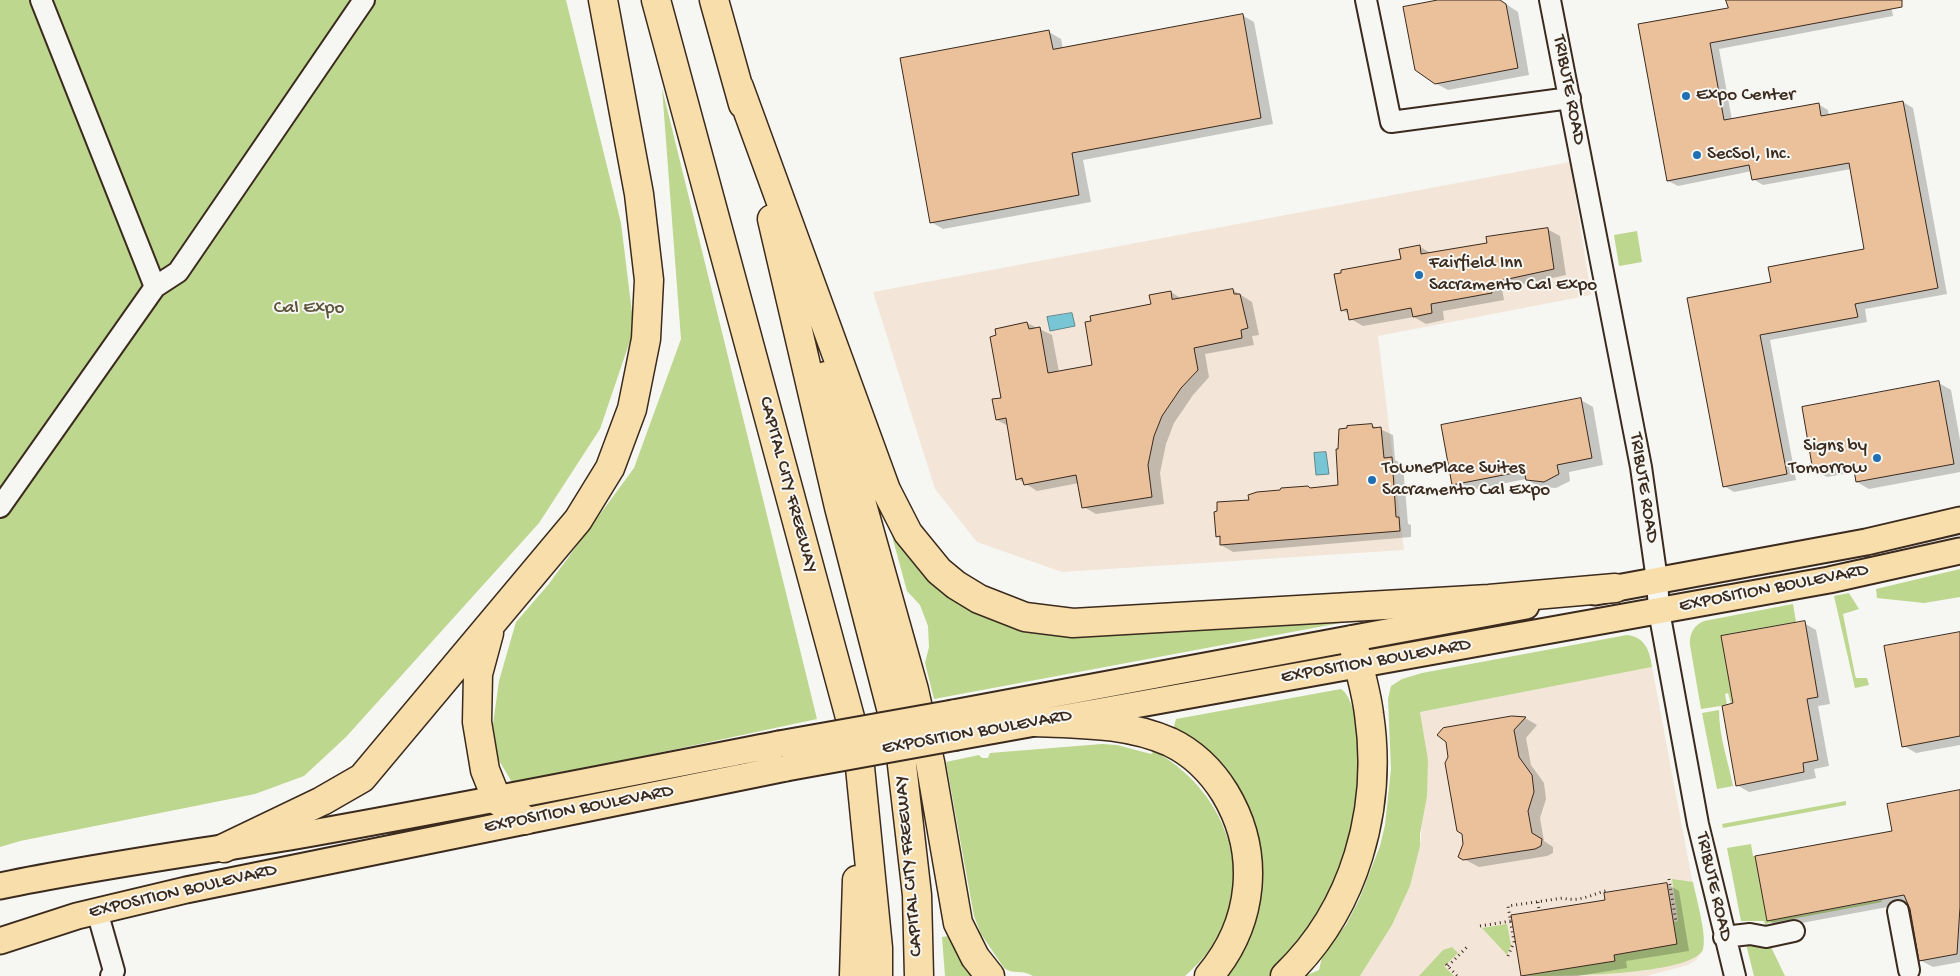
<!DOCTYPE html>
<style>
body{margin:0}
canvas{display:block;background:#f6f6f2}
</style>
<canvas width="1960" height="976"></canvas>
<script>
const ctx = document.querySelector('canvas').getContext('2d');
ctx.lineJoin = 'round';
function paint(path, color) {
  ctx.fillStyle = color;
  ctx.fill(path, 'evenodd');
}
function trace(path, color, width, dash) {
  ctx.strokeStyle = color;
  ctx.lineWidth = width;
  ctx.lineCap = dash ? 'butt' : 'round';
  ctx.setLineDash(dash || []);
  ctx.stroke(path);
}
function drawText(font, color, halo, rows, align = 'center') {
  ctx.font = font + ' "Gochi Hand",sans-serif';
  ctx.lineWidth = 4;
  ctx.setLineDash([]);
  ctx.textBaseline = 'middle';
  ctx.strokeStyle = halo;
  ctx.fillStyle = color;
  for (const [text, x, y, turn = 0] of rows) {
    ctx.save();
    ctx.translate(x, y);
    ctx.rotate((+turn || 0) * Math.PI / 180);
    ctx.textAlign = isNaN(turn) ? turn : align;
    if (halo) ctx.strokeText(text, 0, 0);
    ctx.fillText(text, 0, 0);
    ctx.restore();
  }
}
paint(new Path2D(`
 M1570,162L1591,295L1378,336L1404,550L1062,572L977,542L935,489L873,292Z
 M1652,667L1703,938V951L1696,960L1688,965L1647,976H1360L1392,925L1410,886L1420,846L1428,760L1420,712Z`), '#f3e6d8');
paint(new Path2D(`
 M0,0H566L621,223L634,329L600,429L539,523L346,737L304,776L255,794L20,841L0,847Z
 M662,88L817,719L513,784L497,757L493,724L499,681L516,622L548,585L634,468L681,339Z
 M1637,231L1642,262L1619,266L1614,235Z
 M883,503L967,606L1341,620L1340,623L934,699L925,663L929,647L928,626L920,605L907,591Z
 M1960,569V597L1924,603L1877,598L1876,589Z
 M1849,593L1859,609L1843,614L1855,675L1856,678H1867L1869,685L1855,688L1834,596Z
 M1793,604L1796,622L1721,636L1733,703L1731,704L1728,693L1725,694L1727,705L1701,709L1690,645C1689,634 1694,625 1704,621Z
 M1627,635C1645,637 1650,651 1652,667L1420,712L1428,760L1427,796L1420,834V846L1410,886L1392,925L1360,976H1305L1319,970L1323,953L1346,925L1359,900L1380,846L1385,825L1391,769L1388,699L1391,686L1402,679L1422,673Z
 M1341,689C1363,703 1362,794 1358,819C1356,832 1336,892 1330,902C1314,928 1293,952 1274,976H1224L1261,873L1173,730L1176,719Z
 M1719,710C1719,737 1728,760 1733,786L1717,789L1702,713Z
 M1102,744L1117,745L1151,754L1154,751C1240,798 1265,909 1185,976H1033C1022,969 1013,975 1004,968L981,934L974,916L946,762L979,755L982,758H988L990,753Z
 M1846,801V805L1723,828L1722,824Z
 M1751,844L1753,856H1755L1767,921L1881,900L1882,902L1765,924L1764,921H1741L1727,848Z
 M1672,879L1693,882C1696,898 1707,934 1703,949C1693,976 1557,976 1525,976L1615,961L1614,955L1677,944L1674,922L1678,921Z
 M1507,924L1511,945L1507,955L1482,928Z
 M949,936L955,950L974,976H945L942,937Z
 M1746,944L1771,947L1785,976H1754Z
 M1452,947L1458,953L1444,966L1454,976H1419L1443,950Z`), '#bdd78e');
const water = new Path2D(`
 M1072,313L1075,326L1050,331L1047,317Z
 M1326,452L1329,474L1316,475L1314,453Z`);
paint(water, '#78c6d5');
trace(water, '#60888c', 1);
paint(new Path2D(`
 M1445,0H1500L1518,12L1529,75L1448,90L1435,83Z
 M1727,0H1890L1893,16L1719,49L1732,120L1818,104L1828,110L1829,115L1903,102L1913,108L1947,294L1865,309L1867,322L1770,340L1796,480L1734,492L1724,486L1689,299L1773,283L1866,250L1851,169L1763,185L1753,179L1752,171L1678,186L1668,181L1639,25L1729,9Z
 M1242,15L1254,22L1273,124L1083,160L1091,202L943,229L931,222L1049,32L1061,39L1063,49Z
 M1547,229L1560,236L1566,275L1502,289L1504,300L1443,311L1444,320L1426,324L1414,317L1363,326L1351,319L1349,314L1342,310L1419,246L1432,254L1489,244Z
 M1233,290L1252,302L1259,335L1252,336L1254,345L1205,354L1209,377L1193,395L1174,423L1166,444L1160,473L1164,504L1096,514L1084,507L1079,483L1037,491L1018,479L1008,426L997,420L1027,323L1052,335L1059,372L1094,366L1153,305L1171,292L1182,299Z
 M1939,383L1951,390L1960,440V472L1869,489L1857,482L1855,472L1827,477L1814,470Z
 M1581,400L1593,407L1603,465L1569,472L1570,481L1556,488L1539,487L1526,479L1466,491L1453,484Z
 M1371,425L1393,435L1395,460L1403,465L1408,524L1411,525V537L1233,552L1221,545V538L1217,536L1250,501L1339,486Z
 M1804,623L1816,630L1830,704L1818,706L1829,766L1814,769L1816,778L1749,792L1737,785Z
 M1960,633V745L1916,753L1904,746Z
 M1512,717L1525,718L1537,725L1526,738L1531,765L1544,783L1546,799L1540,818L1544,841L1553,847V853L1547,856L1479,867L1460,857Z
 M1960,791V962L1933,967L1920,960L1909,903L1780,927L1768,920Z
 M1667,884L1679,891L1689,951L1626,961L1627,968L1577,976H1522L1513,916L1606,901Z`), '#0003');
const building = new Path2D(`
 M1438,0H1500L1506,4L1518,68L1435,84L1415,70L1403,7Z
 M1726,0H1902V7L1710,43L1724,120L1819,103L1821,116L1903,101L1938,288L1855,304L1858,317L1760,335L1787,474L1723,487L1687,298L1771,282L1768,267L1864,249L1849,163L1752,180L1749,165L1667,181L1638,24L1728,8Z
 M1243,14L1261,118L1072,153L1079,195L930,223L900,58L1049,30L1053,49Z
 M1548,228L1554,269L1490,283L1492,293L1431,304L1432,313L1413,317L1411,308L1349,320L1347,309L1341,311L1334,274L1341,273V270L1401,259L1399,249L1420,245L1421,254L1487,243L1486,237Z
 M1233,289L1234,294H1240L1248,328L1241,330L1242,338L1194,348L1198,370L1181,388L1162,416L1154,436L1148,465L1152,497L1082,508L1076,475L1024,485L1022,478L1016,480L1006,418L996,420L992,399L1001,398L990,337L996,335L995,329L1027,322L1029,329L1040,327L1048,373L1092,365L1085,322L1091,321L1090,316L1151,304L1149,295L1171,291L1172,299Z
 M1939,381L1954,464L1856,482L1853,464L1813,471L1802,407Z
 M1581,398L1592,458L1557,465L1559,474L1544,482L1526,480L1524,471L1452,485L1441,425Z
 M1372,424L1373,428L1381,427L1384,458L1392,457L1396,517H1399L1400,531L1220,545V536L1216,537L1214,512L1217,511V502L1249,500L1248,495L1257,492L1280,490L1281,488L1308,486L1310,488L1338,485L1336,449H1338L1339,429L1347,428V426Z
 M1805,621L1818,697L1807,699L1818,760L1803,763L1804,772L1736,786L1722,706L1733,703L1721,636Z
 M1960,632V736L1902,747L1884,646Z
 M1512,716L1526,717L1514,730L1519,757L1532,775L1534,792L1528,811L1532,833L1542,839L1541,846L1535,849L1463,860L1458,857L1463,844L1462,834L1457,831L1445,763L1448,757L1446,742L1437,735L1443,728Z
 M1960,790V907L1957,954L1919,961L1910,909L1904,895L1767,921L1755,856L1892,831L1887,804Z
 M1667,883L1677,944L1614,955L1615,961L1521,976L1511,915L1605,900L1604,893Z`);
paint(building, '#ebc19b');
trace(building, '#3b2a1e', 1);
const minor = new Path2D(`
 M41,0L155,287
 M1366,0L1391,122L1570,98
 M1550,0L1641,467L1657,580L1659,611L1698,824L1735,976
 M0,507L155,287L178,272L364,0
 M97,911L114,971L111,976
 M1898,911L1909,970
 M1724,937L1750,934L1766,937L1794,931`);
const major = new Path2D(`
 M1595,592L1866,542L1960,520
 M953,713L1526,606
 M957,737L1829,580L1960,551
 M0,886C96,866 194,853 290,837C454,808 616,776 779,744
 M0,941L77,916L186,890L786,768`);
const highway = new Path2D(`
 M656,0L858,747L878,948V976
 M714,0L743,104
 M739,87L886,490L908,533L939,571L956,585L979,599L1025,617L1073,623L1489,599L1615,588
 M772,219L839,507L899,739L917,895L919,976
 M826,376L914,690L930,762L958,923L975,957L990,976
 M489,633L478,674L477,722L485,770L497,800L525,820
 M1036,722C1082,724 1127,723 1170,742C1193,753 1212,772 1225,793C1261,853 1254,923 1209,976
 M224,848L322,801L362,778L578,520L610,468L632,409L646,339L649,280L639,194L603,0
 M854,976L857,880
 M1285,976C1355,909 1383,809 1369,714C1366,689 1358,664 1352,640`);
trace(minor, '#3b2a1e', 24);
trace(major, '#3b2a1e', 29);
trace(highway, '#3b2a1e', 31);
trace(new Path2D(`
 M1669,879L1676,922
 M1538,902L1539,910
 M1480,926L1511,921
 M1508,956L1514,942L1508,906L1563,898C1580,903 1594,893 1609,890
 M1446,964L1457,976
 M1448,966L1467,947`), '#3b2a1e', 3, [1, 4]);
trace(minor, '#f6f6f2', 20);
trace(major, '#f8deab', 25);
trace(highway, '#f8deab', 28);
const majorBridge = new Path2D(`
 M779,744L953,713
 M786,768L957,737`);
trace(majorBridge, '#3b2a1e', 29, []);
trace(majorBridge, '#f8deab', 25);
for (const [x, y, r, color] of [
 [1686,96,5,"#1f6fb2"],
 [1697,155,5,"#1f6fb2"],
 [1419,275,5,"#1f6fb2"],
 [1877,458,5,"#1f6fb2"],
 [1372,480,5,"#1f6fb2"]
]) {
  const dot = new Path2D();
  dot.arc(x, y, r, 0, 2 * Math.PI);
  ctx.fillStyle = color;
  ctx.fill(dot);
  trace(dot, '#f6f6f2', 2);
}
drawText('19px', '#3b2a1e', '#f6f6f2', [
 ["TRIBUTE ROAD",1568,90,79],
 ["CAPITAL CITY FREEWAY",787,485,75],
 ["TRIBUTE ROAD",1643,488,81],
 ["EXPOSITION BOULEVARD",1774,589,-11],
 ["EXPOSITION BOULEVARD",1376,662,-10],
 ["EXPOSITION BOULEVARD",977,733,-10],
 ["EXPOSITION BOULEVARD",579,810,-11],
 ["CAPITAL CITY FREEWAY",910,866,-95],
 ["TRIBUTE ROAD",1713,887,77],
 ["EXPOSITION BOULEVARD",183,892,-13]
]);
drawText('19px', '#3b2a1e', '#f6f6f2', [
 ["Expo Center",1696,96],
 ["SecSol, Inc.",1707,155],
 ["Fairfield Inn",1429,264],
 ["Sacramento Cal Expo",1429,286],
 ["Signs by",1867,447,"right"],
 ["Tomorrow",1867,469,"right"],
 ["TownePlace Suites",1382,469],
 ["Sacramento Cal Expo",1382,491]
], 'left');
drawText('19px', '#5c553a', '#f6f6f2', [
 ["Cal Expo",309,309]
]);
</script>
